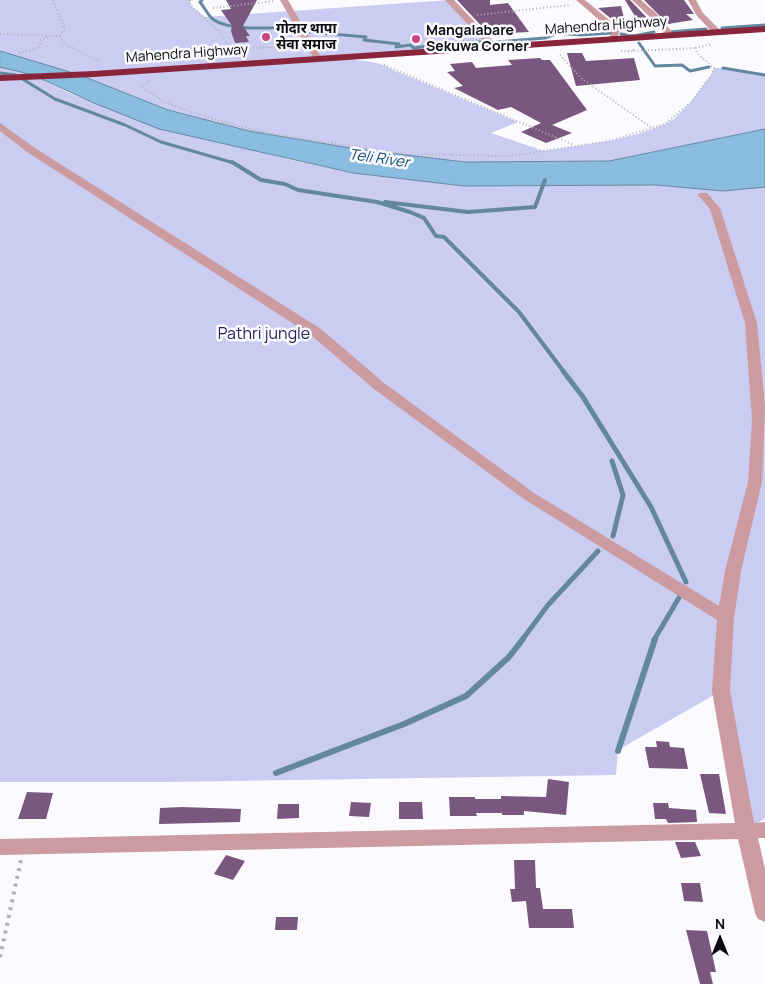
<!DOCTYPE html>
<meta charset="utf-8">
<style>
body{margin:0}
#map{position:relative;width:765px;height:984px;overflow:hidden;background:#fbfbff;font-family:Manrope,sans-serif}
canvas{display:block}
.north{position:absolute;left:695px;top:914px;width:50px;height:50px;-webkit-text-stroke:4px #fbfbff;paint-order:stroke;rotate:0deg;font-size:14px;font-weight:700;line-height:20px;text-align:center;color:#0b0c0d}
.north::after{content:'';display:block;margin:auto;width:18px;height:22px;background:#0b0c0d;clip-path:polygon(50% 0,100% 100%,50% 72%,0 100%)}
</style>
<div id="map">
<canvas width="765" height="984"></canvas>
<div class="north">N</div>
</div>
<script>
const ctx = document.querySelector('canvas').getContext('2d');
ctx.lineJoin = 'round';
function paint(path, color) {
  ctx.fillStyle = color;
  ctx.fill(path, 'evenodd');
}
function trace(path, color, width, dash) {
  ctx.strokeStyle = color;
  ctx.lineWidth = width;
  ctx.lineCap = dash ? 'butt' : 'round';
  ctx.setLineDash(dash || []);
  ctx.stroke(path);
}
function drawText(font, color, halo, rows, align = 'center') {
  ctx.font = font + ' Manrope,"Noto Sans Devanagari",sans-serif';
  ctx.lineWidth = 5;
  ctx.setLineDash([]);
  ctx.textBaseline = 'middle';
  ctx.strokeStyle = halo;
  ctx.fillStyle = color;
  for (const [text, x, y, turn = 0] of rows) {
    ctx.save();
    ctx.translate(x, y);
    ctx.rotate((+turn || 0) * Math.PI / 180);
    ctx.textAlign = isNaN(turn) ? turn : align;
    if (halo) ctx.strokeText(text, 0, 0);
    ctx.fillText(text, 0, 0);
    ctx.restore();
  }
}
paint(new Path2D(`
 M0,0H190V5L205,17L449,0L494,47L325,59C349,60 373,58 393,70L518,122L491,133L544,151L609,141L638,134L665,124L674,119L691,102L712,74L714,68H724L765,75V129L609,161L465,162L356,149L249,131L168,110L108,86L0,51Z
 M0,67L33,75L69,93L120,113L291,160L353,173L464,186L656,185L723,191L765,187V818L746,831L721,691L618,750L616,775L166,782H0Z`), '#caccf2');
const water = new Path2D(`
 M0,51L80,75L168,110L249,131L356,149L465,162L609,161L765,129V187L723,191L656,185L464,186L353,173L159,129L94,103L33,75L0,67Z`);
paint(water, '#8abce0');
trace(water, '#6487a1', 1);
trace(new Path2D(`
 M202,0L200,2C205,8 208,16 214,20C232,32 275,27 296,27L299,32
 M722,28L765,25
 M309,32L366,37L364,40L399,44L396,47L410,45L414,48L458,42H483
 M670,32L706,29
 M621,34L634,36L654,32
 M497,42L545,38L558,33L581,35L611,33
 M639,43L655,66L682,65L690,71L709,67
 M723,68L765,75
 M0,73L16,75L55,99L125,125L161,142L234,163`), '#6487a1', 3);
trace(new Path2D(`
 M232,162L261,180L285,184L298,190L377,202L410,212L424,218L436,236L444,237L519,312L564,372
 M385,202L468,212L535,207L545,180`), '#6487a1', 4);
trace(new Path2D(`
 M563,371L583,397L651,507L686,582
 M612,461L623,495L613,536
 M522,640L548,605L598,551
 M654,640L680,596`), '#6487a1', 5);
trace(new Path2D(`
 M618,751L655,639
 M276,773L404,724L466,696L509,657L523,639`), '#6487a1', 6);
paint(new Path2D(`
 M226,0H257L243,26L250,36H246L249,42L235,43L231,31L232,26L221,10L231,9Z
 M457,0H490V5L508,3L529,32L489,34Z
 M625,0H630L654,25L641,26Z
 M644,0H684L694,14H686L693,20L668,24Z
 M621,6L626,26H620L598,8Z
 M567,53H582L586,61L634,58L640,80L576,86Z
 M540,58L542,60H550L587,110L552,125L572,133L546,143L521,132L541,123L511,107L498,110L454,88L463,86L447,72L455,71L450,64L472,62L476,68L512,65L508,60Z
 M656,741L669,742L670,747L684,748L688,769L649,768L645,747H657Z
 M700,774H719L726,814L709,813Z
 M548,779L569,782L566,815L524,811V815H502V813H476L477,816H450L449,797H475V799H501V796L546,797Z
 M27,792L53,793L46,819H18Z
 M351,802L371,803L369,817L349,816Z
 M399,802H422L423,819H399Z
 M653,803H668L669,808L696,810L697,822L668,823L666,819H655Z
 M278,804H299V818L277,819Z
 M182,807L241,809L240,822L159,824L160,808Z
 M675,842H695L701,856L681,858Z
 M226,855L245,861L233,880L214,874Z
 M514,860H535L536,888H540L543,909H572L574,928H529L526,901L512,902L510,889H515Z
 M681,883H700L703,902L684,901Z
 M276,917H298L297,930H275Z
 M686,930L707,931L716,972H710L713,984H700Z`), '#79577f');
trace(new Path2D(`
 M53,0L65,29L59,36
 M190,0V5L221,33L233,54
 M213,8L275,1
 M477,15L571,5
 M0,34L59,36L65,44L100,62
 M232,50L298,45
 M621,51H634L632,48
 M634,51L696,48
 M19,53L39,48L41,40L49,36
 M560,55L581,78L652,128
 M384,65L574,145
 M149,81L141,87L165,102L199,115L253,130L284,136L404,154L510,156L609,141L665,124L691,102L712,74L714,68L697,53L696,48L712,44`), '#b1b1b4', 2, [1, 2.5]);
trace(new Path2D(`
 M0,957L21,860`), '#b1b1b4', 4, [3, 5]);
paint(new Path2D(`
 M280,0H288L322,59L321,61L318,62L314,59Z
 M445,0H454L497,45V49H491Z
 M576,0H585L619,28L620,30L616,41H610L609,39L612,31Z
 M632,0H641L657,14L673,33V37H667L651,18Z
 M688,0H696L703,13L720,30V34H714L697,16Z
 M0,123L35,148L321,329L384,383L534,493L719,606L725,571L748,482L752,420L745,323L710,209L698,195L699,193H707L720,208L757,323L765,407L762,482L741,571L734,618L730,691L754,823L765,822V838H758L765,869V922L758,919L755,913L738,839L0,855V839L735,823L712,691L717,620L524,499L374,389L311,335L27,152L0,131Z`), '#cc9b9f');
paint(new Path2D(`
 M765,26V32L94,77L0,81V75L94,71Z`), '#88253a');
for (const [x, y, r, color] of [
 [266,37,5,"#cb4484"],
 [416,39,5,"#cb4484"]
]) {
  const dot = new Path2D();
  dot.arc(x, y, r, 0, 2 * Math.PI);
  ctx.fillStyle = color;
  ctx.fill(dot);
  trace(dot, '#fbfbff', 2);
}
drawText('14px', '#0b0c0d', '#fbfbff', [
 ["Mahendra Highway",606,26,-4],
 ["Mahendra Highway",187,54,-4]
]);
drawText('bold 14px', '#0b0c0d', '#fbfbff', [
 ["गोदार थापा",276,29],
 ["सेवा समाज",276,45],
 ["Mangalabare",426,31],
 ["Sekuwa Corner",426,47]
], 'left');
drawText('italic 15px', '#0f4b6e', '#fbfbff', [
 ["Teli River",379,159,8]
]);
drawText('16px', '#251e5a', '#fbfbff', [
 ["Pathri jungle",264,335]
]);
</script>
